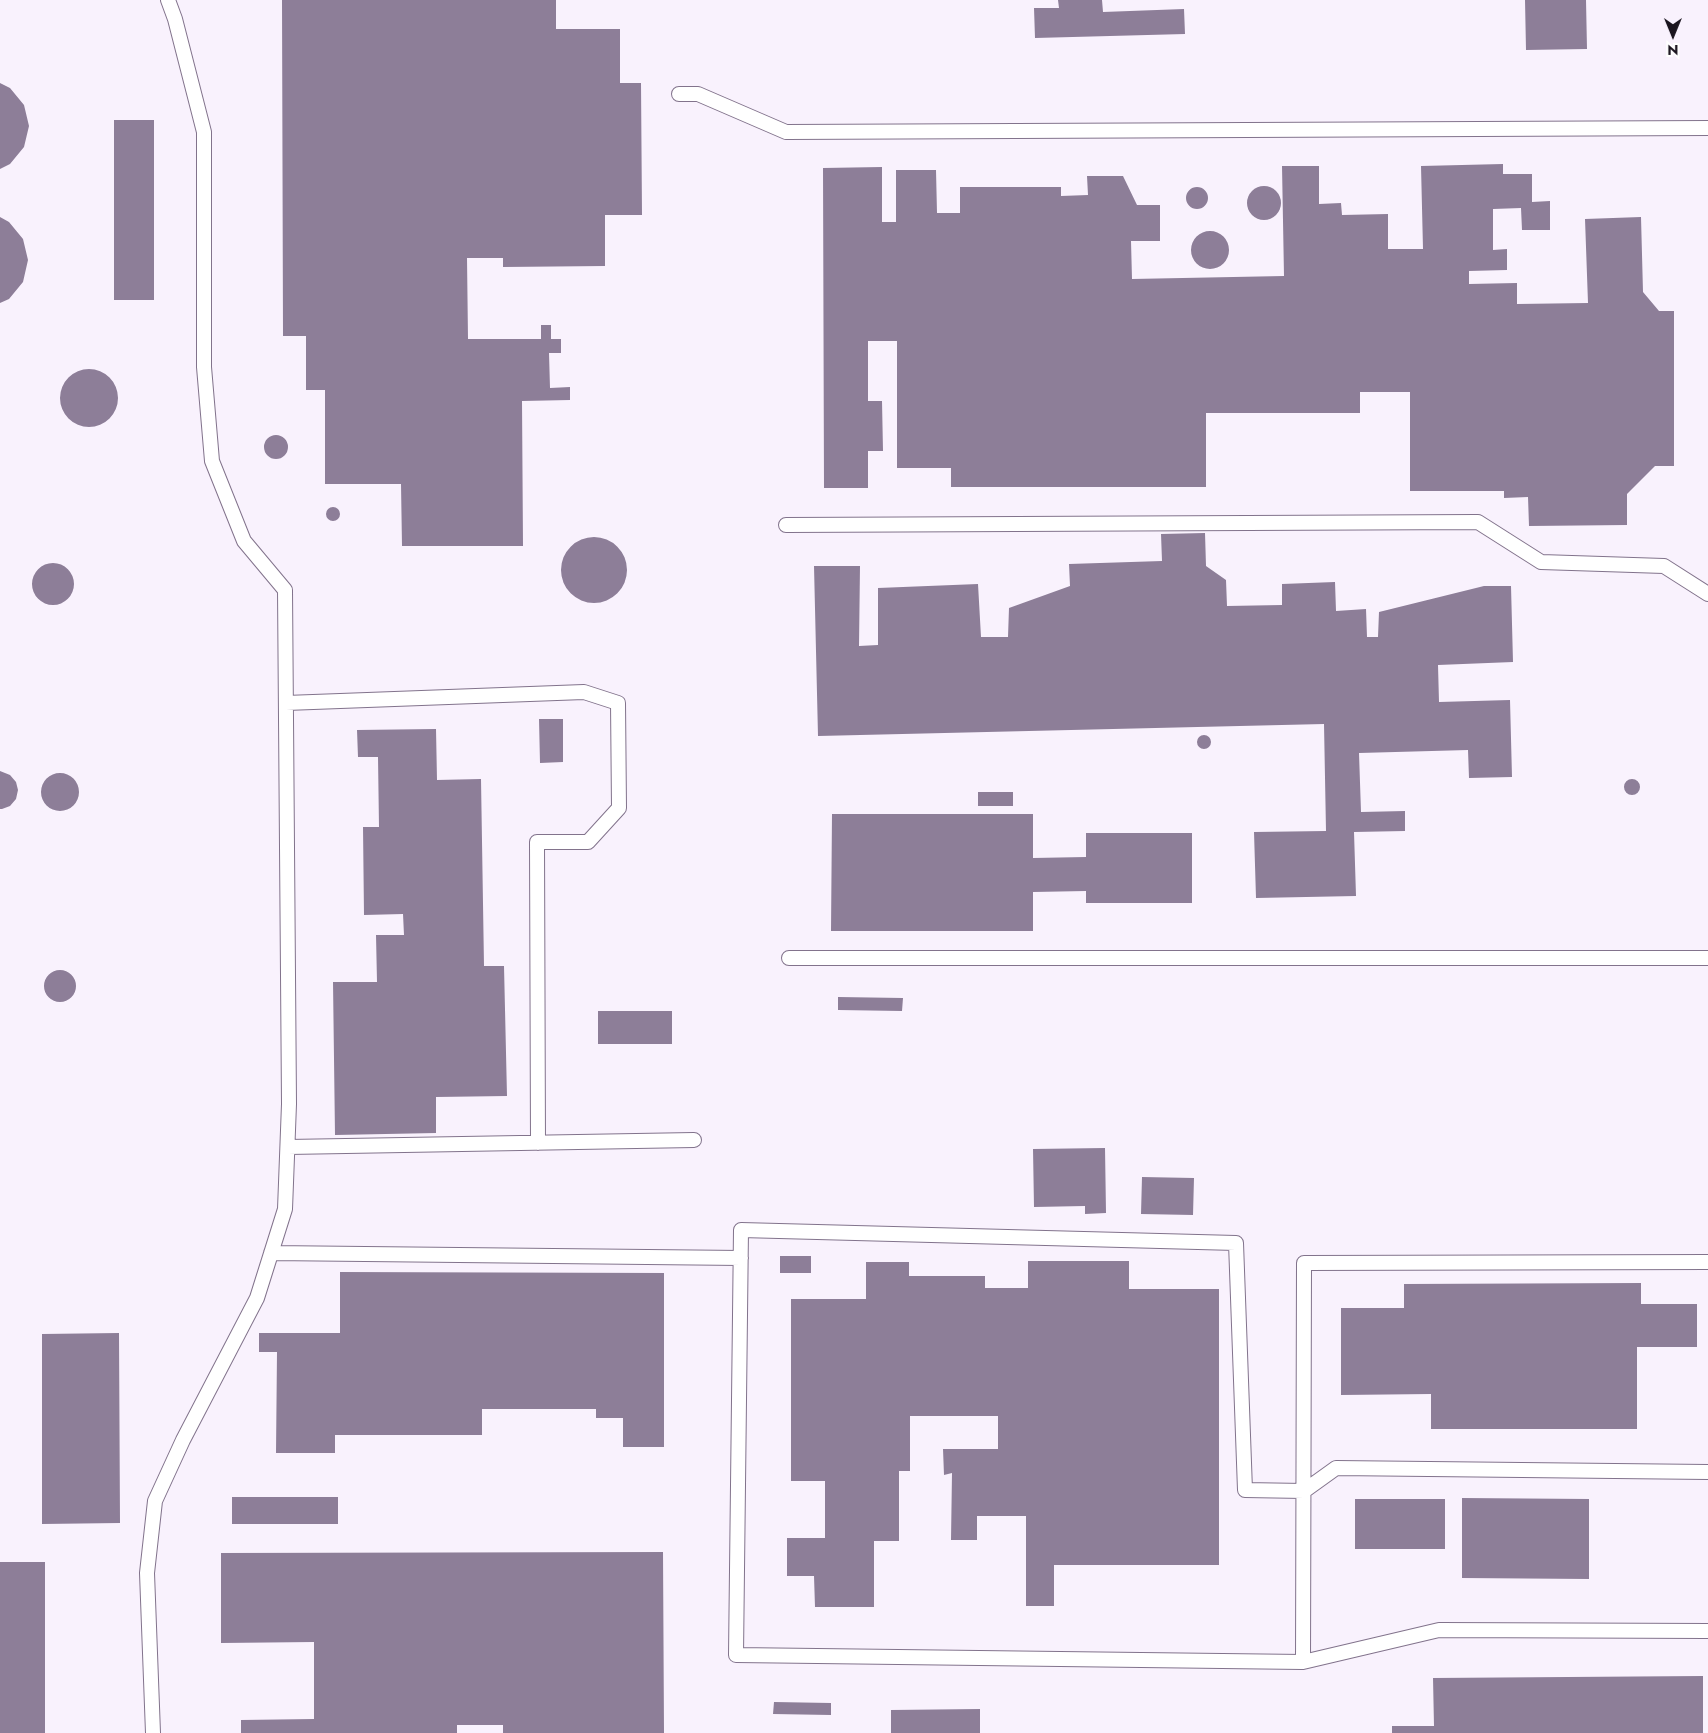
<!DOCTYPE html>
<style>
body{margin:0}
#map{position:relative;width:1708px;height:1733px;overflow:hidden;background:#f9f2fd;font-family:Jost,sans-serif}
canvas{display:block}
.north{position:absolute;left:1648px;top:10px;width:50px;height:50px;-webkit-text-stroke:4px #fff;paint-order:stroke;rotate:180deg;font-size:14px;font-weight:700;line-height:20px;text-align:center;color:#1a141e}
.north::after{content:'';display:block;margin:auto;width:18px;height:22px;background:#1a141e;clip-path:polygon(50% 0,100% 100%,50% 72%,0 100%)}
</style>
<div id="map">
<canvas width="1708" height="1733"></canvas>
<div class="north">N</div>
</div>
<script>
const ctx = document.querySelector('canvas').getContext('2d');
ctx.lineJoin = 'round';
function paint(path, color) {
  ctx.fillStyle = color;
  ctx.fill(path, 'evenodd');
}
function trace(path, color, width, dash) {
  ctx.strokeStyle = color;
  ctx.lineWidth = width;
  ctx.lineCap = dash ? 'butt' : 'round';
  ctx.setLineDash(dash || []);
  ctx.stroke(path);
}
paint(new Path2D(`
 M282,0H556V29H620V83H641L642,215H605V266L503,267V258H467L468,339H541V325H551V339H561V353H549L550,388L570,387V400L522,401L523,546H402L401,484H325V390H306V336H283Z
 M1058,0H1102L1103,12L1184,9L1185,34L1035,38L1034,8H1059Z
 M1525,0H1586L1587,49L1526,50Z
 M0,83L10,88L24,105L29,126L24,147L10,164L0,169Z
 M114,120H154V300H114Z
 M1503,164V174H1532V202L1550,201V230H1522L1521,208L1493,209V250L1507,249V270L1469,271V284L1517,283V304L1588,303L1585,219L1641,217L1643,292L1659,311H1674V466H1655L1627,494V525L1529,526L1528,497L1504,498V491H1410V392H1360V413H1206V487H951V468H897V341H868V401H882L883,451H868V488H824L823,168L882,167V222H896V170H936L937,213H960V187H1061V196L1088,195L1087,176H1123L1137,205H1160V241H1131L1132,279L1284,276L1282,166H1319V204L1341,203L1342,215L1388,214V249H1423L1421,166Z
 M1247 203a17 17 0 1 1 34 0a17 17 0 1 1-34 0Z
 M1186 198a11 11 0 1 1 22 0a11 11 0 1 1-22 0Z
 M0,217L9,222L23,239L28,260L23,282L9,299L0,303Z
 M1191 250a19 19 0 1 1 38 0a19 19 0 1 1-38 0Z
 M60 398a29 29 0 1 1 58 0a29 29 0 1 1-58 0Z
 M264 447a12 12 0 1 1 24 0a12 12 0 1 1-24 0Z
 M326 514a7 7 0 1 1 14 0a7 7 0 1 1-14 0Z
 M1205,533L1206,566L1226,580L1227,606L1282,605V584L1335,582L1336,611L1366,609L1367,637H1378L1379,612L1484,586H1511L1513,662L1438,665L1439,702L1510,700L1512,777L1469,778L1468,750L1359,753L1361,812L1405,811V831L1354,832L1356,896L1256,898L1254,832L1326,831L1324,724L818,736L814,566H860L859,646L878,645V588L978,584L981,637H1008L1009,608L1070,586L1069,564L1162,561L1161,534Z
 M561 570a33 33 0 1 1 66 0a33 33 0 1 1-66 0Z
 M32 584a21 21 0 1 1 42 0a21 21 0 1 1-42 0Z
 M539,719H563V762L540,763Z
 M436,729L437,780L481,779L484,966H504L507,1096L436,1097V1133L335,1135L333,982H377L376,935H404L403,914L364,915L363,827H379L378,757H358L357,730Z
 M1197 742a7 7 0 1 1 14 0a7 7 0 1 1-14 0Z
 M0,771L10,775L16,782L18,790L16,799L10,806L2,809H0Z
 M41 792a19 19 0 1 1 38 0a19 19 0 1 1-38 0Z
 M1624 787a8 8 0 1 1 16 0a8 8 0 1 1-16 0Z
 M978,792H1013V806H978Z
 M832,814H1033V858L1086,857V833H1192V903H1086V891L1033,892V931H831Z
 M44 986a16 16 0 1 1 32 0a16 16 0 1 1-32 0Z
 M838,997L903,998L902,1011L838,1010Z
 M598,1011H672V1044H598Z
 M1105,1148L1106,1213L1085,1214V1206L1034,1207L1033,1149Z
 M1142,1177L1194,1178L1193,1215L1141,1214Z
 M780,1256H811V1273H780Z
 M1028,1261H1129V1289H1219V1565H1054V1606H1026V1516H977V1540H951L952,1473L944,1475L943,1449H998V1416H910V1471H899V1541H874V1607H815L814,1576H787V1538H825V1481H791V1299H866V1262H909V1276H985V1288H1028Z
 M340,1272L664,1273V1447H623V1418H596V1409H482V1435H335V1453H276L277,1352H259V1333H340Z
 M1641,1283V1304H1697V1347H1637V1429H1431V1394L1341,1395V1308H1404V1284Z
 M119,1333L120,1523L42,1524V1334Z
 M232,1497H338V1524H232Z
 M1462,1498L1589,1499V1579L1462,1578Z
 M1355,1499H1445V1549H1355Z
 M663,1552L664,1733H503V1725H457V1733H241V1720L314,1719V1642L221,1643V1553Z
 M0,1562H45V1733H0Z
 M1703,1676V1733H1392V1726H1434L1433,1678Z
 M774,1702L831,1703V1715L773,1714Z
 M980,1709V1733H891V1710Z`), '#8d7e98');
const service = new Path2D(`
 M679,94H698L786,132L1708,128
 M786,525L1478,522L1541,562L1664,566L1708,594
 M286,703L584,692L618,703L619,808L588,842H537L538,1143
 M789,958H1708
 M288,1147L694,1140
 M271,1253L741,1258
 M1708,1472L1336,1468L1304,1491L1245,1490L1236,1243L741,1230L736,1655L1303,1662L1439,1630L1708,1631
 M1303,1662L1304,1263L1708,1262
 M153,1733L147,1573L155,1501L183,1440L257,1298L285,1209L289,1104L285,590L244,541L212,461L204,367V132L175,19L168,0`);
trace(service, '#82738c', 16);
trace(service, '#fff', 14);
</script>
